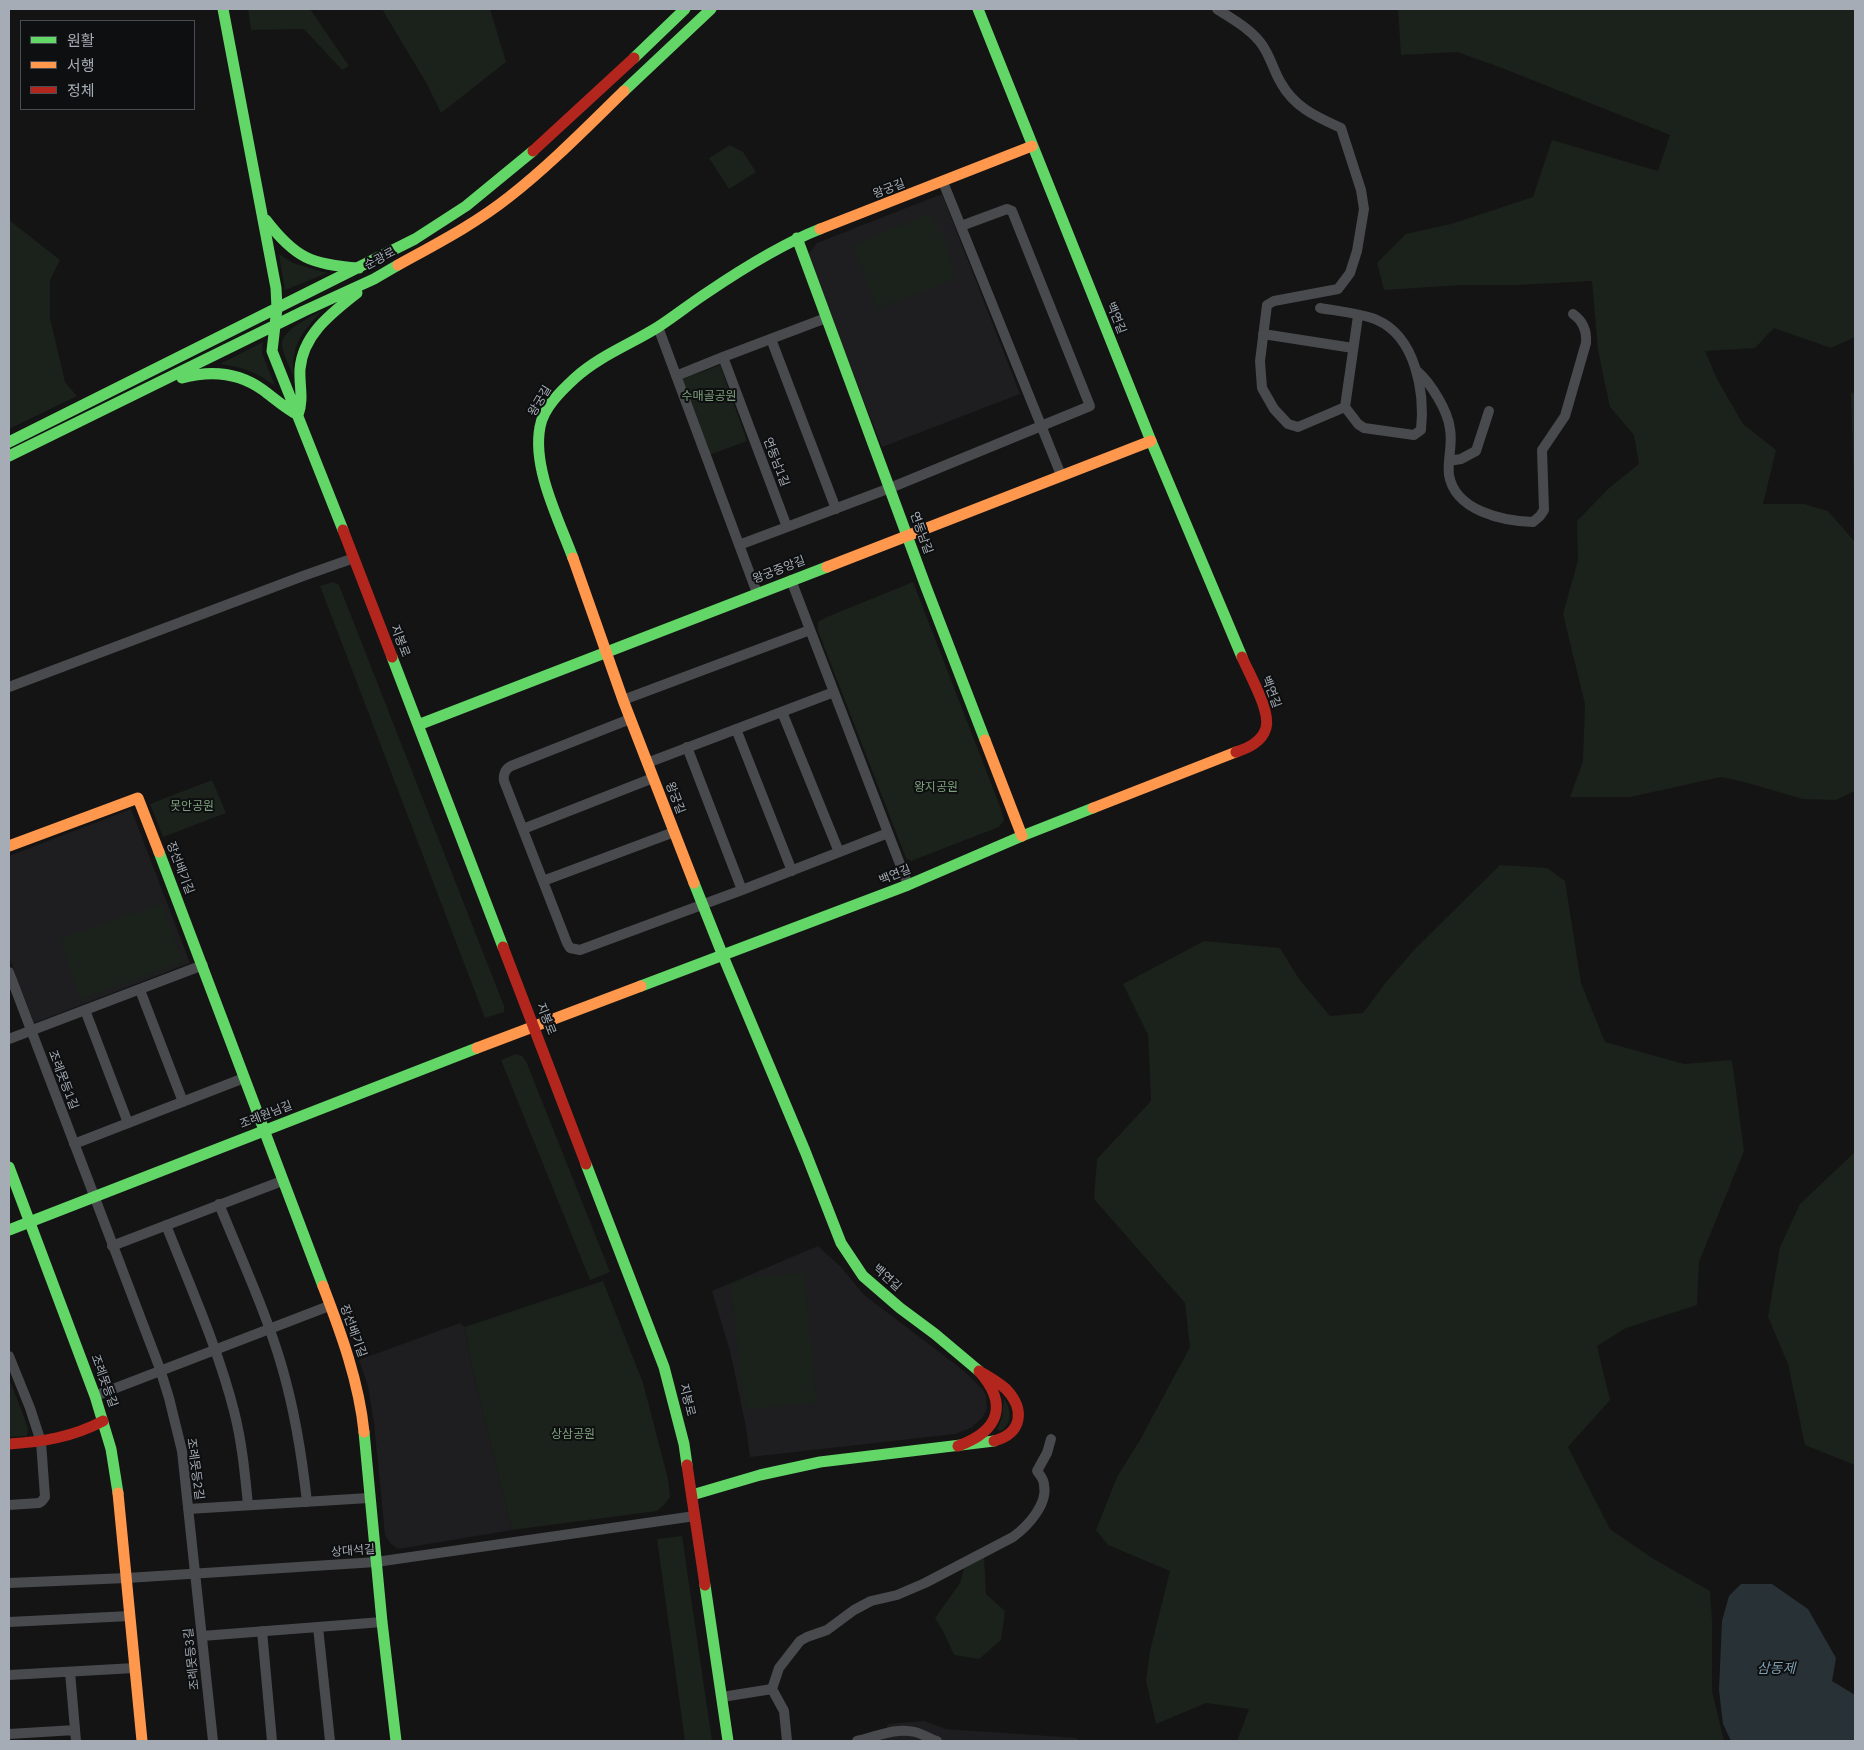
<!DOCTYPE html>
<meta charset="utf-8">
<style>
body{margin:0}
#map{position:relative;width:1864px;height:1750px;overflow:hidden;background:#141414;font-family:"IBM Plex Sans","Noto Sans KR",sans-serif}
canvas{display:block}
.frame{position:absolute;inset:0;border:10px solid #a5acb5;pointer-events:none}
.legend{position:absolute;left:20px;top:20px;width:175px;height:90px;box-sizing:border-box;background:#0e0f10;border:1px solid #4a4e52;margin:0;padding:6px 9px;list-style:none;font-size:15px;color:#a5acb5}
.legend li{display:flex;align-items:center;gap:10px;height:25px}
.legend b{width:25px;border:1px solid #4a4e52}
</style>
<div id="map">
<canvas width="1864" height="1750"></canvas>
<div class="frame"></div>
<ul class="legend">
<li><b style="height:6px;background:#63d668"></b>원활</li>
<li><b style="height:6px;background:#ff974d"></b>서행</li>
<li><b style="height:6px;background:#b3261e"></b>정체</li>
</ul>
</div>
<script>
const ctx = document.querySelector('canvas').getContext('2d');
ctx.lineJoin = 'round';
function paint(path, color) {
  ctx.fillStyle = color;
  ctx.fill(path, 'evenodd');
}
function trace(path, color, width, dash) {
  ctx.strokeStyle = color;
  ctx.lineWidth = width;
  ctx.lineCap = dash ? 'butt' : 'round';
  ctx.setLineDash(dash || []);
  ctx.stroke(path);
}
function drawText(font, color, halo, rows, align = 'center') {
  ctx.font = font + ' "IBM Plex Sans","Noto Sans KR",sans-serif';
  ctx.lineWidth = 4;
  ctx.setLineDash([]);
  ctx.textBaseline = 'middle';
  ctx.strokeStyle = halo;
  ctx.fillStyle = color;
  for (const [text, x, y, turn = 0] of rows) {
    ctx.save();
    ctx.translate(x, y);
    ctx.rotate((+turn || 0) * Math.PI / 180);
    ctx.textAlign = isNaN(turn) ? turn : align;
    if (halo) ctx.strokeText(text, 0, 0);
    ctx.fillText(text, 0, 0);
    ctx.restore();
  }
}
paint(new Path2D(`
 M942,194L1020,394L882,447L807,256L817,243Z
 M131,809L190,963L34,1023L9,957V856Z
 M818,1246L841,1267L863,1294L964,1371L983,1390L986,1396L987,1409L982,1418L971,1428L955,1434L750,1457L746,1427L730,1351L712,1291Z
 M460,1323L465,1327L472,1368L512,1530L398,1549L391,1544L385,1535L374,1423L368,1386L359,1360Z
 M924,1721L946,1729L1077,1738V1741H883L888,1724Z`), '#1e1e20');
paint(new Path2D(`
 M248,9H310L349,66L342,70L304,29L251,30Z
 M382,9H490L506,62L441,113L427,84Z
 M1398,9H1855V337L1831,348L1774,328L1755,348L1705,351L1717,379L1743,424L1776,450L1763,504H1804L1828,511L1855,542V791L1836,800L1803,799L1744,782L1721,777L1630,797H1570L1583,761L1585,704L1563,614L1578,560L1577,521L1608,489L1639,464L1634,435L1610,407L1598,350L1592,281L1518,285H1462L1384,290L1377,263L1406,234L1451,224L1533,197L1552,140L1658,171L1670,135L1502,68L1457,52L1401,55Z
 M730,145L743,152L756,172L729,189L709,158Z
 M928,214L945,238L955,279L877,309L853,245Z
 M9,220L60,260L50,280V318L65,382L77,396L9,429Z
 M279,254L293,263L327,273L285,290Z
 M322,311C301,333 290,347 294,378C291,369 282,353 282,345C281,330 310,317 322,311Z
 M263,342L262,353L275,386C254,371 246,368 220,364Z
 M720,365L747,441L709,455L680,380Z
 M1851,392L1855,394V493H1854Z
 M333,582L339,585L504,1006V1012L485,1018L320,586Z
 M913,582L1001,809L1004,820L999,827L911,861L906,858L818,631V622L827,617Z
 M212,780L226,813L163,837L150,804Z
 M1500,865L1547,868L1565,881L1581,983L1605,1042L1684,1064L1732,1060L1744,1151L1699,1262L1697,1305L1626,1328L1597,1346L1610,1400L1568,1447L1610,1529L1652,1558L1710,1591L1712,1621V1691L1724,1741H1237L1249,1709L1206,1703L1156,1724L1146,1681L1150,1651L1170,1571L1108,1545L1096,1530L1117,1477L1140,1440L1190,1347L1185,1303L1094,1199L1097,1159L1151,1101L1148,1035L1123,984L1204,941L1280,948L1299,979L1330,1016L1363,1013L1387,981L1415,949Z
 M162,903L183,962L81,999L60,939Z
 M516,1054L522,1056L526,1061L610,1272L590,1280L501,1060Z
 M1855,1152V1465L1805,1445L1788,1364L1768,1317L1780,1247L1800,1204Z
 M804,1273L817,1402L747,1410L742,1391L731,1284L746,1278Z
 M603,1281L643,1383L668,1479L670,1497L664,1505L657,1511L512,1530L472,1368L465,1327Z
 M9,1378L28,1428L27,1436L9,1437Z
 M1004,1399C1012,1409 1012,1426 1000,1431L997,1429L1002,1418Z
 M682,1536L712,1741H685L657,1539Z
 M984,1557L986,1594L1005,1611L1001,1640L979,1659L954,1655L943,1631L935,1618L960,1583L966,1562Z`), '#1b211b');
paint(new Path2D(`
 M1741,1584H1772L1808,1609L1836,1658L1832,1681L1855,1695V1741H1731L1723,1724L1719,1690L1722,1621L1729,1596Z`), '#283135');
trace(new Path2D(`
 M1217,9C1232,19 1249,28 1260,42C1270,54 1273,70 1281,83C1295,108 1317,117 1341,128L1361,190L1364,209L1357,251L1350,273L1338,289L1274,301L1267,305L1260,361L1262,388L1274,409L1288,424L1298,427L1345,407L1358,424L1364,428L1414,435L1421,430C1425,393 1416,337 1377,320C1361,313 1337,311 1320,308
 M943,182L1061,475
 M826,318L723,357L787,527L890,488L1090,406L1012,211L1007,209L961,226
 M658,327L757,593
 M1263,334L1353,348
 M771,339L836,509
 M1417,371C1431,383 1448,411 1450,429C1453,445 1447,460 1449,475C1455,511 1503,521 1533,522L1540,516L1544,510L1542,450L1565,416L1586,343C1587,330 1583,321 1573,314
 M676,376L723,357
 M1345,407L1358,316
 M1449,461L1461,459L1476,451L1489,411
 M739,545L787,527
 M791,580L908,885
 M9,687L303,576L354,558
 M623,700L810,630
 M782,712L839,852
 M630,719L511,766C505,769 503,775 504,781L567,943L570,948L580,950L742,890L888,833
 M736,729L792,871
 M687,747L742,890
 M647,763L834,692
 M523,829L653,778
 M543,881L674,832
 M9,972L160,1369L169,1398L182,1451L213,1741
 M140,990L183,1102
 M85,1010L128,1123
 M9,1039L203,965
 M74,1144L244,1078
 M219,1204C241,1258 266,1312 282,1367C295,1412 302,1456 307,1502
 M166,1225C190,1286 218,1348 234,1411C242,1442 245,1474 248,1505
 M112,1246L282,1181
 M9,1356L30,1408L41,1442L45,1497L42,1501L39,1503L9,1505
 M95,1396L329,1306
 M188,1509L369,1498
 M9,1583L127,1578L376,1562L695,1516
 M9,1622L130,1616
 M318,1627L330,1741
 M262,1631L272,1741
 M202,1636L382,1622
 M70,1672L76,1741
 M9,1675L135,1668
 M772,1689L784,1711L787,1741
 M722,1697L772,1689L779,1668L800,1641L807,1637L827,1630L854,1610L871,1601L897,1595L925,1583L1013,1537C1028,1526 1048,1504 1044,1485C1044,1479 1040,1475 1037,1471L1047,1453L1051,1439
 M9,1734L75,1730
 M857,1741C876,1737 895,1727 915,1732C923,1734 930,1739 937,1741`), '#484a4d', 10);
trace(new Path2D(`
 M223,9L276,288L277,308L272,351L343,530
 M978,9L1151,441L1242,657
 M634,58L685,9
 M624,91L711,9
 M266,220C295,258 312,265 359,268
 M797,238L926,587L985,740
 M182,378C211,370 238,372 263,390C275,399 285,408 298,415C304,399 299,385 300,369C303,334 332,313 357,293
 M9,442L415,239L466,206L533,151
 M9,456L304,311L374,279L398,265
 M573,558C559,520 532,468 540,427C543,408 561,391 575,378C599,356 631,344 658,327C675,316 691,303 708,292C742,269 782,244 820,229
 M392,657L503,947
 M418,725L827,567
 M159,852L323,1286
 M694,883L723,956L805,1151L841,1243L863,1276L900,1308L935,1334L979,1371
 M641,986L908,885L1022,836L1093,808
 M586,1164L664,1367L684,1444L687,1465
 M9,1167L95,1396L111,1449L118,1493
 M9,1230L477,1048
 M364,1432L382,1622L396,1741
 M692,1495L760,1475L820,1462L994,1441
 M705,1585L728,1741`), '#63d668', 11);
trace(new Path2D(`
 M820,229L1032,146
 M398,265C436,244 475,224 509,197C550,165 587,127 624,91
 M573,558L623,700L694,883
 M827,567L1151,441
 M985,740L1022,836
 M1093,808L1236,752
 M9,846L138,798L159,852
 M477,1048L641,986
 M323,1286C341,1333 359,1382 364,1432
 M118,1493L142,1741`), '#ff974d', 11);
trace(new Path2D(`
 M533,151L634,58
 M343,530L392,657
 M1236,752C1248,748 1262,742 1266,728C1271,711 1249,674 1242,657
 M503,947L586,1164
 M9,1444C42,1442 73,1437 103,1421
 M958,1446C999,1431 1009,1405 979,1371C988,1376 998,1382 1006,1389C1025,1409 1023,1433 994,1441
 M687,1465L705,1585`), '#b3261e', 11);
drawText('12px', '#a5acb5', '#0e0f10', [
 ["왕궁길",889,189,-21],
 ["순광로",380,259,-28],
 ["백연길",1116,318,68],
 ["왕궁길",540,401,-59],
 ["연동남1길",776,462,69],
 ["연동남길",921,533,70],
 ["왕궁중앙길",779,570,-21],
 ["지봉로",400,641,69],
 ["백연길",1271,692,69],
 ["왕궁길",675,798,69],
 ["장선배기길",180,868,69],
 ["백연길",895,875,-22],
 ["지봉로",546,1019,69],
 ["조례못등1길",63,1080,69],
 ["조례원님길",266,1115,-21],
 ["백연길",887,1278,42],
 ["장선배기길",353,1331,70],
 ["조례못등길",104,1381,70],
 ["지봉로",687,1400,76],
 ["조례못등2길",195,1469,82],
 ["상대석길",353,1551,-4],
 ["조례못등3길",192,1659,-96]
]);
drawText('12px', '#7ea07c', '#0e0f10', [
 ["수매골공원",709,397],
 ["왕지공원",936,788],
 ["못안공원",192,807],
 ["상삼공원",573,1435]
]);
drawText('italic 14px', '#7c9eb0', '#0e0f10', [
 ["삼동제",1776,1669]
]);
</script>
